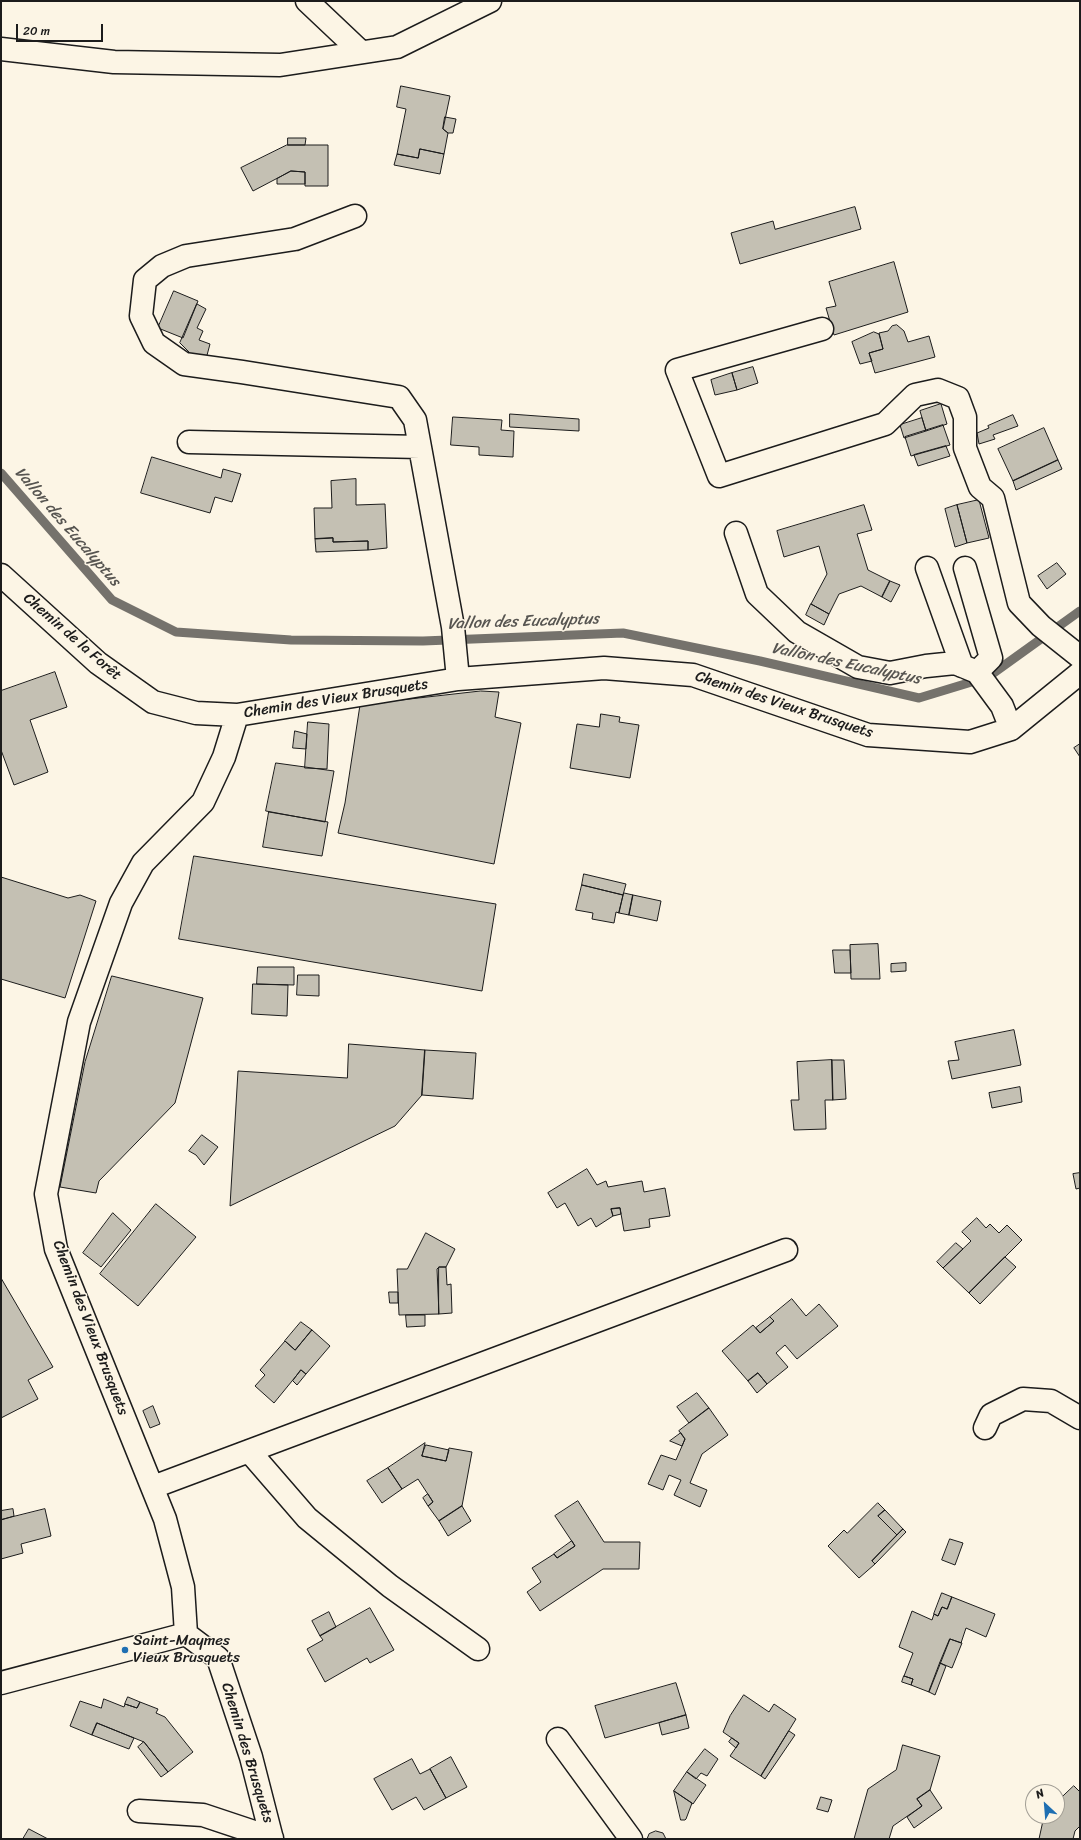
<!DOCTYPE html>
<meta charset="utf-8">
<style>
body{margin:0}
#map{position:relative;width:1081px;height:1840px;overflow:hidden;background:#fcf5e5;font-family:Sriracha,sans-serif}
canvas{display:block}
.frame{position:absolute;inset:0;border:2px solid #1c1c1c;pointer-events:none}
.north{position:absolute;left:1025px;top:1784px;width:40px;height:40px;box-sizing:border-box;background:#fcf5e5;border:1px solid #a29e95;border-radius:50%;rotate:334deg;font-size:11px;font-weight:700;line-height:16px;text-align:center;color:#1c1c1c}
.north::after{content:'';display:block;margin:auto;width:14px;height:18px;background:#1f6fb2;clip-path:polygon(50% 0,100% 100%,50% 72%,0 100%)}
.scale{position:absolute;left:16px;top:24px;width:87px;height:18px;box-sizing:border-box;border:2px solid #1c1c1c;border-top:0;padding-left:5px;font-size:12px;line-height:14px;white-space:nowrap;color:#1c1c1c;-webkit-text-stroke:3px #fcf5e5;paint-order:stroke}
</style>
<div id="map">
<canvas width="1081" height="1840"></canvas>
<div class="frame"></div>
<div class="north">N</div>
<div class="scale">20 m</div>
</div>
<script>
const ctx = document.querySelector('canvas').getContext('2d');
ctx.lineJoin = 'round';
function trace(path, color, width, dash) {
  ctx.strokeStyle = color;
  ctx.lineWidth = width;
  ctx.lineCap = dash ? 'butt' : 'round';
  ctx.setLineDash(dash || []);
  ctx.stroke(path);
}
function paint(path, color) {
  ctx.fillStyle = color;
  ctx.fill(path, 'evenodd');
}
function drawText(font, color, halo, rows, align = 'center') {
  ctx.font = font + ' Sriracha,sans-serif';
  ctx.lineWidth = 3;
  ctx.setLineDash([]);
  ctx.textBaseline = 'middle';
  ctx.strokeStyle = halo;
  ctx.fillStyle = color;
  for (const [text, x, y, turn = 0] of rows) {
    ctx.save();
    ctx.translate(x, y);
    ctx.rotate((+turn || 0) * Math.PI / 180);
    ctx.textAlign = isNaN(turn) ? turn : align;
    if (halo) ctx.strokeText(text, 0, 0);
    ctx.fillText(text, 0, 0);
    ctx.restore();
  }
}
trace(new Path2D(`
 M1,473L112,600L176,632L291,640L423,641L623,633L760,661L919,698L988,677L1080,611`), '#75726c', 9);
const building = new Path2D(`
 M401,86L450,96L443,129L448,133L444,154L420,149L418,158L397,154L406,109L397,107Z
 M445,117L456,119L453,133H448L443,129Z
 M288,138H306L305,145H288Z
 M287,145H328V186H305V172L291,171L253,191L241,168Z
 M420,149L444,154L440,174L394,165L397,154L418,158Z
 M291,171L305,172V184H277V179Z
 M855,207L861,229L740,264L731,233L773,221L775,229Z
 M894,262L908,312L834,335L826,308L836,306L829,282Z
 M174,291L198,301L183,338L158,328Z
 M197,304L206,309L197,328L203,331L199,340L210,344L206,359L191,354L180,343Z
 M897,325L904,331L908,342L929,336L935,357L875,373L869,353L883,349L879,333L888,331L892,326Z
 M874,332L879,334L883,349L869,353L872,361L860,364L852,342Z
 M753,367L758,383L737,390L732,373Z
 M732,373L737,390L715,395L711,380Z
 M941,404L947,424L926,431L920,411Z
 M510,414L579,419V431L510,427Z
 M1013,415L1018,426L993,435L995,439L979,444L977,433L989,428L988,426Z
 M453,417L502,420L501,430L514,431L513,457L479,455V447L451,445Z
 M922,418L926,431L904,438L900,425Z
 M943,425L950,445L911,456L905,437Z
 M1044,428L1058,460L1013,481L998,449Z
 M946,446L950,456L918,466L914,455Z
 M152,457L221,478L223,469L241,474L232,502L215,497L210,513L141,493Z
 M1058,460L1062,469L1016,490L1013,481Z
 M356,479V505L385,504L387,548L368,550V541L333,542V538L315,539L314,508H332L331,481Z
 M979,500L989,538L967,543L957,505Z
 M864,505L872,530L857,534L868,570L890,581L882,597L861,586L839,594L829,614L811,604L827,574L819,546L784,557L777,531Z
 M957,505L967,543L955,547L945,509Z
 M333,538V542L368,541V550L316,552L315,539Z
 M1057,563L1066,574L1047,589L1038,576Z
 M890,581L900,585L891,602L882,597Z
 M811,604L829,614L824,625L806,615Z
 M55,672L67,707L30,720L48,772L14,785L1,750V691Z
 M481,691L499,692L495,717L521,723L494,864L338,833L345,803L360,705Z
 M601,714L620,717L619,722L639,725L630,778L570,768L577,724L599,727Z
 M308,722L329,724L327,769L305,768Z
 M295,731L307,734L306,749L293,748Z
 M1080,744V757L1074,748Z
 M276,763L334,771L325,822L266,811Z
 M269,812L328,822L322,856L263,847Z
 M194,856L496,904L482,991L179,939Z
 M584,874L626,884L623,895L582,885Z
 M1,877L68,898L80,895L96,901L65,998L1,979Z
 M582,885L623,895L619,913L616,912L614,923L592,919L593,913L576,910Z
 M624,893L633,895L629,915L619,913Z
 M633,895L661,901L657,921L629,915Z
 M878,944L880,979H851L850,945Z
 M833,950H850L851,973H835Z
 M906,963V971L891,972V964Z
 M258,967H294V985L257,984Z
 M298,975H319V996L297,995Z
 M112,976L203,998L175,1103L99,1181L96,1193L60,1187L85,1062Z
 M253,984L288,985L287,1016L252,1014Z
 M1014,1030L1021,1065L952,1079L948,1061L959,1060L955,1042Z
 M349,1044L425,1050L422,1095L395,1126L230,1206L238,1071L347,1078Z
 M425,1050L476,1053L473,1099L422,1095Z
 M832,1060H844L846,1099L833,1100Z
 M832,1060L833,1100H825L826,1129L794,1130L791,1100H799L797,1062Z
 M1020,1087L1022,1102L992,1108L989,1093Z
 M202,1135L218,1147L204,1165L196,1155L189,1151Z
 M587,1169L597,1185L606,1181L608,1187L642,1181L644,1192L665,1188L670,1216L649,1219L650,1227L624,1231L620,1208L611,1209L613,1216L596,1227L591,1218L578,1226L565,1203L557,1208L548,1193Z
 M1080,1173V1188L1076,1189L1073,1174Z
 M156,1204L196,1237L138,1306L100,1274Z
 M620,1208L621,1214L613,1216L611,1209Z
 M113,1213L131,1230L101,1267L83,1253Z
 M977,1218L986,1228L990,1224L999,1233L1007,1225L1022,1240L969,1293L943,1268L971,1241L962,1232Z
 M426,1233L455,1249L446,1267H439L437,1269L439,1314L399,1315L397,1269H407Z
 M956,1243L963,1249L943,1268L937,1262Z
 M1005,1257L1016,1267L980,1304L969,1293Z
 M439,1267H446L447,1285L451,1284L452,1313L439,1314Z
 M1,1278L53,1367L28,1380L38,1399L1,1418Z
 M389,1292H398V1303H390Z
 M792,1299L806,1316L819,1304L838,1326L797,1359L785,1345L776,1353L788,1367L767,1384L758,1373L748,1381L722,1351L753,1325L760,1333L774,1321L770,1317Z
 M406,1315H425V1326L407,1327Z
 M770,1317L774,1321L760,1333L756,1328Z
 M301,1322L312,1330L295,1350L285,1341Z
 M312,1330L330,1346L306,1374L301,1370L274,1403L255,1386L265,1375L260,1370L285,1341L295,1350Z
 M301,1370L306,1374L297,1385L293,1381Z
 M758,1373L767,1384L757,1393L748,1381Z
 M697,1393L709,1408L689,1423L677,1407Z
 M153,1406L160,1424L150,1428L143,1411Z
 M709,1408L728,1435L702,1454L690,1483L707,1490L700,1507L674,1495L681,1480L669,1475L663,1490L648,1484L661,1455L676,1460L685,1439L679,1431Z
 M681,1433L685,1439L682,1446L670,1441Z
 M425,1443L422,1456L446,1461L449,1448L472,1452L462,1506L439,1521L428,1506L433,1502L418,1479L402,1489L388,1468Z
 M426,1445L449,1450L446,1461L422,1456Z
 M388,1468L402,1489L382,1503L367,1481Z
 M428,1494L433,1502L428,1506L423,1498Z
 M578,1501L604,1542H640L639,1569H603L540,1611L527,1592L541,1582L532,1568L554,1554L557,1558L575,1546L555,1516Z
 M878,1503L885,1510L878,1516L897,1535L872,1561L875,1564L859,1578L828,1546L844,1530L847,1533Z
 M462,1506L471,1521L448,1536L439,1521Z
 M13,1509L14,1516L1,1520V1511Z
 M45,1509L51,1536L21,1544L23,1553L1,1559V1520Z
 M885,1510L903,1529L897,1535L878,1516Z
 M903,1529L906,1532L875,1564L872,1561Z
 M950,1539L963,1543L955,1565L942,1560Z
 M572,1541L575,1546L557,1558L554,1554Z
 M942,1593L952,1597L947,1609L942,1607L938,1616L934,1614Z
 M952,1597L995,1614L986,1637L966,1628L961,1643L950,1639L929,1692L911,1685L913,1679L904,1676L913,1653L899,1647L912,1611L932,1620L934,1614L938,1616L942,1607L947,1609Z
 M370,1608L394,1650L370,1663L367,1658L325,1682L307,1649L323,1640L320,1636Z
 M329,1612L336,1627L320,1636L312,1621Z
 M950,1639L962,1643L952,1668L940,1663Z
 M940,1663L946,1666L935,1695L929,1692Z
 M904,1676L913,1679L911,1685L902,1682Z
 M676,1683L686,1715L605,1738L595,1706Z
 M744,1695L769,1712L774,1704L796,1719L761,1776L730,1756L739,1743L723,1732L730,1716Z
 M128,1697L140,1702L137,1708L125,1704Z
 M104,1699L124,1707L125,1704L137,1708L140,1702L158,1709L156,1713L165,1717L193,1752L168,1772L144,1742L97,1723L92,1735L70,1726L80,1701L101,1708Z
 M686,1715L689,1728L662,1735L659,1723Z
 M97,1723L134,1738L129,1749L92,1735Z
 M789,1731L795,1735L765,1779L761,1776Z
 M732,1738L739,1743L736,1748L729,1742Z
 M144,1742L168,1772L161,1777L138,1747Z
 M903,1745L940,1756L930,1790L917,1799L922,1806L893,1826L889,1839H854L868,1789L896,1770Z
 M705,1749L718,1759L707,1776L701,1773L696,1779L687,1772Z
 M451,1757L467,1787L446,1798L430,1769Z
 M412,1759L420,1774L430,1769L446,1798L424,1810L416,1797L392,1810L374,1779Z
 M687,1772L706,1785L693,1804L674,1791Z
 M1074,1786L1080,1792V1826L1075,1831L1073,1839H1039L1044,1816H1057V1802Z
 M930,1790L942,1808L914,1828L907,1817L922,1806L917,1799Z
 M674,1791L692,1803L686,1819L685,1820H681Z
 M821,1797L832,1800L828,1812L817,1809Z
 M29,1829L48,1839H23Z
 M656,1831L663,1833L666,1839H647L649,1834Z`);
paint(building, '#c4c0b3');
trace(building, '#1c1c1c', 1);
const minor = new Path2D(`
 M307,1L361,52
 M1,49L114,62L280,65L397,47L490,1
 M355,216L295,239L186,256L162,266L145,280L141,316L154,343L184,364L242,372L399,397L415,420L453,627L458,679
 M822,329L677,370L719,476L885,424L915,395L938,390L958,398L965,417V448L980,487L993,498L1019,603L1041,626L1080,657
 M189,442L420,447
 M736,533L757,594L797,632L858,667L890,673L926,666L955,663L977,672L1002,706L1011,729
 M927,568L962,666
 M965,568L991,658L977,672
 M1,575L98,663L153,702L196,713L237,715
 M985,1428L991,1415L1023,1399L1051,1401L1080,1418
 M249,1451L307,1518L390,1586L478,1649
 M153,1487L786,1250
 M186,1634L183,1587L165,1519L56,1249L46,1194L79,1022L121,903L143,863L203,802L224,757L237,715L458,679L604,668L693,675L868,735L970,742L1011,729L1080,673
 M1,1683L186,1634L218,1658L251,1757L272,1839
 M558,1739L631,1839
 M139,1811L203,1815L272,1838`);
trace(minor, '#1c1c1c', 25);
trace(minor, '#fcf5e5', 22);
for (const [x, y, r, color] of [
 [125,1650,4,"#1f6fb2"]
]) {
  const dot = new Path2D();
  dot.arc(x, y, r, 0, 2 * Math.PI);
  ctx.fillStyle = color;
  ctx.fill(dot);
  trace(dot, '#fcf5e5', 1.5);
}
drawText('15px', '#1c1c1c', '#fcf5e5', [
 ["Chemin de la Forêt",72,637,41],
 ["Chemin des Vieux Brusquets",336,699,-9],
 ["Chemin des Vieux Brusquets",784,705,18],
 ["Chemin des Vieux Brusquets",90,1328,69],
 ["Chemin des Brusquets",247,1753,73]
]);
drawText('15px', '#1c1c1c', '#fcf5e5', [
 ["Saint-Maymes",133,1641],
 ["Vieux Brusquets",133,1658]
], 'left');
drawText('italic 16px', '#575551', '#fcf5e5', [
 ["Vallon des Eucalyptus",67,527,49],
 ["Vallon des Eucalyptus",523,622,-2],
 ["Vallon des Eucalyptus",846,664,12]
]);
</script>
